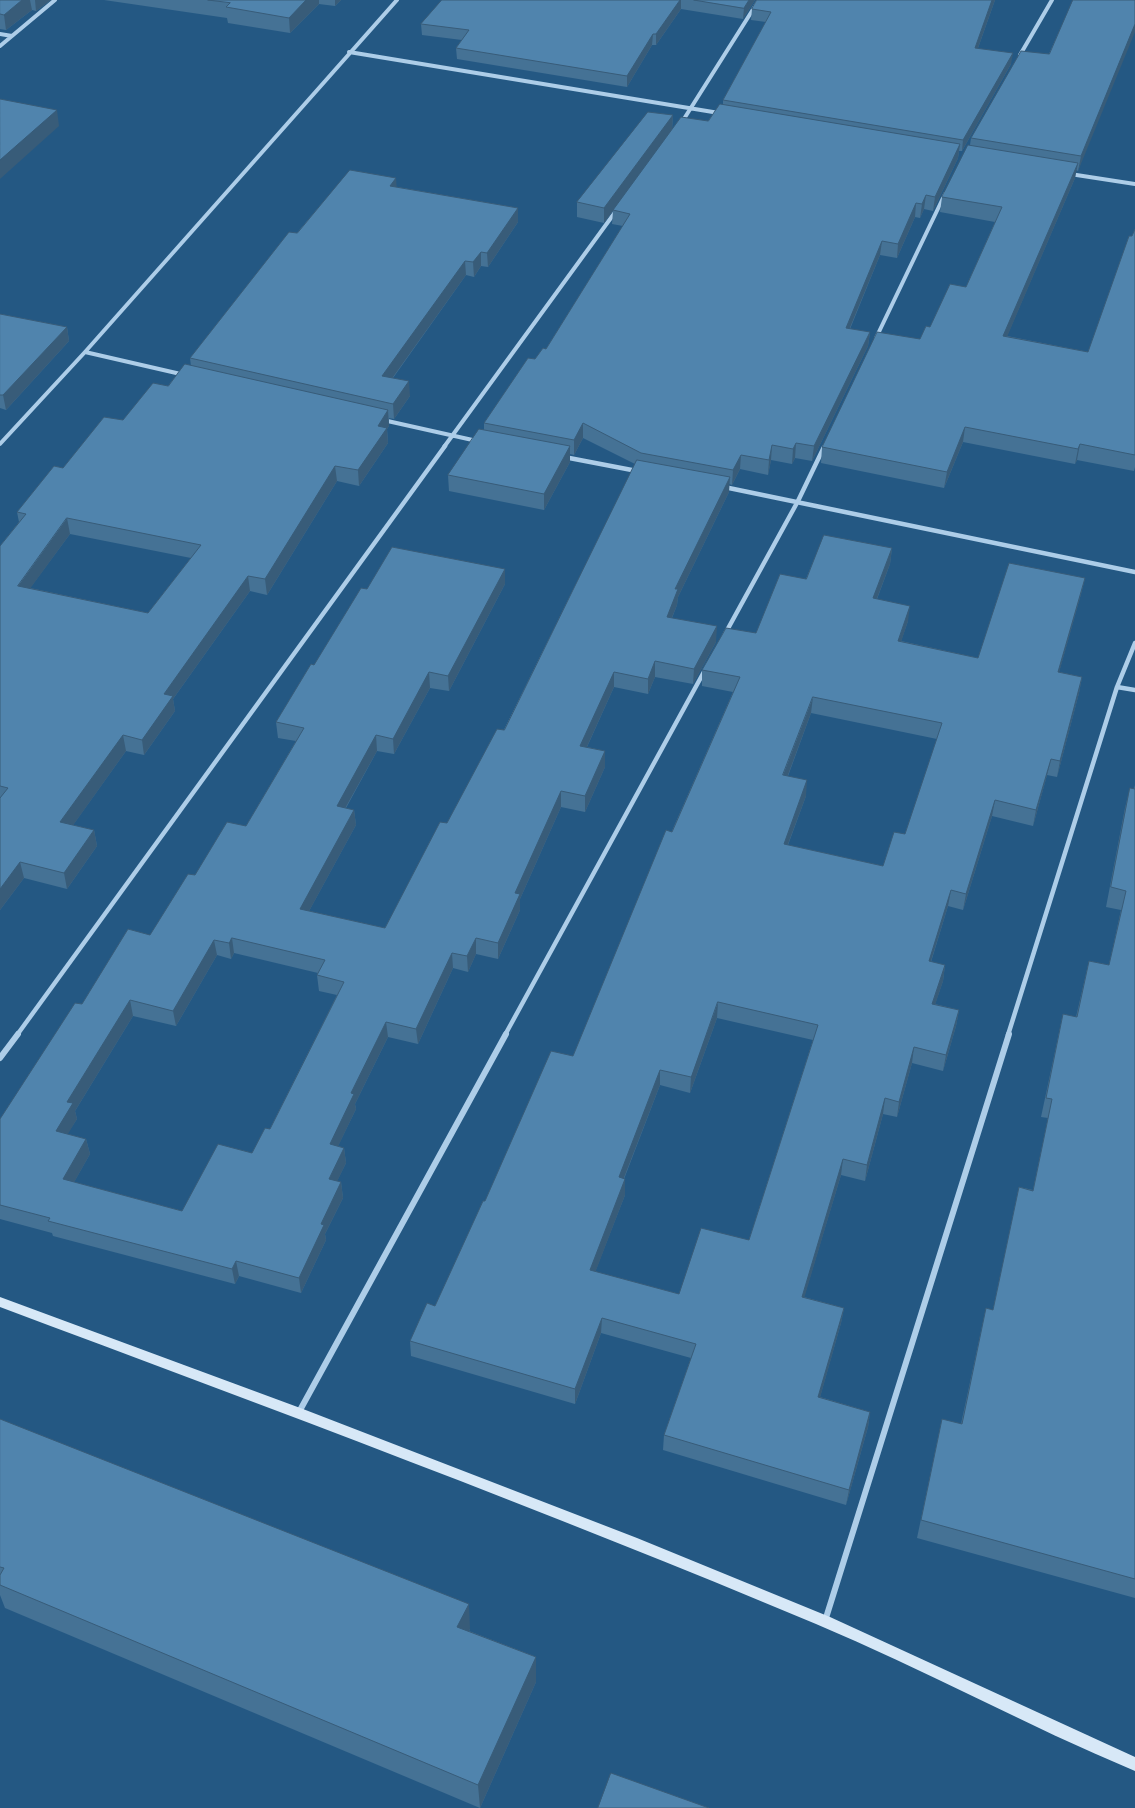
<!DOCTYPE html>
<style>
body{margin:0}
canvas{display:block;background:#245883}
</style>
<canvas width="1135" height="1808"></canvas>
<script>
const ctx = document.querySelector('canvas').getContext('2d');
ctx.lineJoin = 'round';
function trace(path, color, width, dash) {
  ctx.strokeStyle = color;
  ctx.lineWidth = width;
  ctx.lineCap = dash ? 'butt' : 'round';
  ctx.setLineDash(dash || []);
  ctx.stroke(path);
}
function paint(path, color) {
  ctx.fillStyle = color;
  ctx.fill(path, 'evenodd');
}
trace(new Path2D(`
 M0,34L12,36
 M0,46L55,0
 M349,52L719,113
 M1020,55L1052,0
 M682,122L759,0
 M1070,174L1135,184
 M876,338L945,194
 M85,352L185,375
 M383,420L477,441
 M0,444L85,352L397,0
 M444,447L616,211`), '#adcde8', 4);
trace(new Path2D(`
 M564,457L637,471
 M724,487L1135,572
 M725,634L798,501L824,447
 M1117,687L1135,690
 M17,1035L445,446
 M505,1035L705,670
 M1008,1035L1117,687L1135,643`), '#adcde8', 4.5);
trace(new Path2D(`
 M0,1058L18,1034
 M299,1412L506,1034
 M825,1621L1009,1034`), '#adcde8', 6);
paint(new Path2D(`
 M0,1297L303,1409L637,1538L830,1617L1135,1757V1771C1027,1726 924,1669 816,1624C547,1511 273,1409 0,1307Z`), '#d7e8f7');
paint(new Path2D(`
 M0,0H51L36,11L32,10L6,30L0,29Z
 M104,0H341L335,6L319,4L290,33L228,23L227,18Z
 M442,0H755L743,19L681,9L656,45H652L627,87L457,59L456,48L462,40L422,35L421,24Z
 M757,0H995L978,48L1011,64L962,151H959L958,158L933,211L924,209L920,218L915,217L897,258L880,255L850,329L870,332L868,346L812,461L795,458L792,464L771,460L768,475L740,469L732,485L729,484V492L678,597L677,605L672,618L716,642L693,684L655,677L648,694L614,687L587,747L605,751V767L585,812L561,807L520,899V910L498,959L476,954L468,972L453,968L418,1044L388,1037L355,1104L356,1109L338,1146L344,1148L346,1163L337,1181L341,1182L343,1198L325,1234L326,1240L301,1293L239,1276L235,1284L53,1236L52,1233L0,1219V1119L82,1004L150,935L195,875L246,826L296,741L278,738L276,722L367,589L505,569V584L449,691L430,688L394,754L377,751L346,808L354,810L356,825L309,911L385,928L447,823L504,730L635,464L583,438L574,455L570,454V462L544,510L449,491L448,475L484,430V423L535,359L546,349L623,226L612,224L613,211L604,223L577,217V202L673,115L672,130L708,121L723,105V100L766,22L751,20L752,9ZM234,953L318,973L317,975L319,991L337,995L270,1129L252,1153L182,1211L74,1182L90,1154L86,1139L67,1134L77,1119L75,1111L133,1016L176,1026L217,955L231,959Z
 M1135,0L1078,171L1076,170L1075,178L1007,336L1088,352L1135,229V467L1134,471L1077,460L1075,464L963,442L944,488L821,463L822,447L920,339L930,327L966,287L995,222L940,212L942,197L970,145L971,138L1049,54Z
 M397,187L518,208V222L488,267L481,266L474,277L466,275L393,378L410,396L394,419L389,418V426L387,429L388,443L359,486L337,481L267,595L250,591L173,699L175,711L144,755L126,751L73,825L94,830L97,846L67,889L24,878L0,910V546L19,522L17,512L63,468L168,386L191,366L190,358L297,233ZM70,534L191,558L148,613L30,588Z
 M0,314L67,327L69,341L6,410L0,408Z
 M892,548L890,564L877,599L908,621L901,641L978,658L1085,578L1081,594L1059,672L1082,677L1079,693L1057,777L1047,775L1033,826L992,816L963,910L948,906L931,962L945,965L943,981L935,1004L959,1010L956,1026L943,1071L912,1063L897,1117L883,1114L865,1181L841,1175L804,1297L844,1308L841,1323L820,1397L870,1412L868,1427L846,1505L663,1450L664,1435L691,1358L601,1333L575,1404L411,1356L410,1341L435,1306L485,1201L573,1056L733,692L702,686V670L756,633L806,579ZM811,713L937,739L905,834L883,866L788,845L806,796L788,776ZM717,1018L813,1040L749,1240L679,1294L595,1272L625,1195V1179H624L660,1085L690,1093Z
 M1135,785V1598L917,1538L942,1419L961,1424L986,1308L993,1310L1019,1187L1033,1190L1048,1118L1041,1117L1063,1014L1076,1017L1089,961L1109,965L1121,910L1106,907L1125,808L1130,788L1134,789Z
 M0,1419L470,1629L469,1631L536,1657V1682L480,1808L5,1608L0,1595Z`), '#457295');
paint(new Path2D(`
 M22,0H30L32,10L6,30L4,15Z
 M35,0H51L36,11Z
 M306,0H319V4L290,33L289,18Z
 M335,0H341L335,6Z
 M680,0H681V9L656,45V34Z
 M749,0H755L743,19L744,8Z
 M992,0H995L974,59L975,48Z
 M1135,24V32L1078,171L1081,156Z
 M653,34L652,45L627,87V76Z
 M1013,53L1011,64L962,151L963,140Z
 M57,110L59,126L0,179V160Z
 M673,115L672,130L604,223V208Z
 M960,144L958,158L933,211L935,197Z
 M1078,163L1075,178L1001,351L1003,336Z
 M396,178L397,192L390,186Z
 M926,195L924,209L920,218L922,204Z
 M916,203L915,217L897,258L898,244Z
 M518,208V222L488,267L487,253Z
 M882,241L880,255L844,342L846,328Z
 M481,252V266L474,277L473,262Z
 M465,261L466,275L383,391L382,376Z
 M67,327L69,341L6,410L3,395Z
 M870,332L868,346L812,461L814,446Z
 M409,381L410,396L394,419L393,404Z
 M388,410L389,426L387,429L388,443L359,486L358,470L378,426Z
 M583,423V438L574,455V440Z
 M965,427L963,442L944,488L947,472Z
 M796,443L795,458L792,464L793,449Z
 M1080,444L1077,460L1075,464L1078,449Z
 M772,445L771,460L768,475L769,460Z
 M570,446V462L544,510V494Z
 M741,455L740,469L732,485L733,470Z
 M335,466L337,481L267,595L265,579Z
 M730,477L729,492L678,597L677,605L666,632L667,617L675,589Z
 M67,518L70,534L21,601L18,586Z
 M892,548L890,564L871,614L873,598Z
 M505,569V584L449,691L448,676Z
 M248,576L250,591L173,699L175,711L144,755L142,740L164,694Z
 M1085,578L1081,594L1055,687L1058,672Z
 M910,606L908,621L896,657L898,641Z
 M717,626L716,642L693,684L694,669Z
 M655,661V677L648,694V679Z
 M429,672L430,688L394,754L393,739Z
 M614,672V687L580,762V746Z
 M1082,677L1079,693L1057,777L1060,761Z
 M813,697L811,713L782,791L783,775Z
 M123,735L126,751L64,838L60,822Z
 M376,735L377,751L338,821L337,806Z
 M605,751V767L585,812V796Z
 M1051,759L1047,775L1033,826L1036,810Z
 M807,780L806,796L782,860L784,844Z
 M561,791V807L520,899V910L498,959V943L515,893Z
 M995,800L992,816L963,910L966,894Z
 M354,810L356,825L302,924L300,909Z
 M94,830L97,846L67,889L64,873Z
 M20,862L24,878L0,910V889Z
 M951,890L948,906L926,977L929,961Z
 M232,938L234,953L231,959L229,943Z
 M476,938V954L468,972L467,956Z
 M214,940L217,955L176,1026L173,1011Z
 M452,953L453,968L418,1044L416,1029Z
 M945,965L943,981L930,1020L932,1004Z
 M130,1000L133,1016L75,1111L77,1119L60,1147L56,1131L67,1102Z
 M718,1002L717,1018L690,1093L691,1077Z
 M959,1010L956,1026L943,1071L946,1055Z
 M386,1022L388,1037L355,1104L356,1109L332,1159L330,1144L351,1093Z
 M914,1047L912,1063L897,1117L899,1102Z
 M660,1070V1085L618,1193L619,1177Z
 M885,1098L883,1114L865,1181L867,1165Z
 M86,1139L90,1154L67,1195L63,1179Z
 M344,1148L346,1163L331,1194L329,1179Z
 M843,1159L841,1175L800,1312L802,1297Z
 M625,1179V1195L590,1286V1270Z
 M341,1182L343,1198L325,1234L326,1240L301,1293L299,1278L321,1224Z
 M236,1261L239,1276L235,1284L232,1269Z
 M844,1308L841,1323L816,1412L818,1397Z
 M602,1318L601,1333L575,1404V1389Z
 M870,1412L868,1427L846,1505L849,1490Z
 M469,1604L470,1629L459,1652L457,1627Z
 M536,1657V1682L480,1808L478,1785Z`), '#385c79');
const building = new Path2D(`
 M0,0H22L4,15L0,14Z
 M208,0H306L289,18L226,7L230,3Z
 M442,0H680L656,34H653L627,76L456,48L469,30L421,24Z
 M694,0H749L744,8Z
 M757,0H992L975,48L1013,53L963,140L723,100L771,12L752,9Z
 M1073,0H1135V24L1081,156L971,138L1021,51L1049,54Z
 M0,99L57,110L0,160Z
 M720,104L960,144L935,197L926,195L922,204L916,203L898,244L882,241L846,328L870,332L814,446L796,443L793,449L772,445L769,460L741,455L733,470L641,453L583,423L574,440L484,423L528,358L535,359L543,348L546,349L630,214L613,210L681,117L708,121Z
 M648,112L673,115L604,208L577,202Z
 M968,145L1078,163L1003,336L1088,352L1129,236H1132L1135,229V455L1080,444L1078,449L965,427L947,472L822,447L877,332L920,339L926,326L930,327L950,284L966,287L1002,207L942,197Z
 M350,170L396,178L390,186L518,208L487,253L481,252L473,262L465,261L382,376L409,381L393,404L190,358L289,232L297,233Z
 M0,314L67,327L3,395H0Z
 M185,364L388,410L378,426L387,428L358,470L335,466L265,579L248,576L164,694L173,696L142,740L123,735L60,822L94,830L64,873L20,862L0,889V798L8,788L0,786V546L26,514L17,512L54,466L63,468L104,417L123,420L153,383L168,386ZM67,518L201,545L148,613L18,586Z
 M479,429L570,446L544,494L448,475Z
 M637,460L730,477L675,589H678L667,617L717,626L694,669L655,661L648,679L614,672L580,746L605,751L585,796L561,791L515,893L520,894L498,943L476,938L467,956L452,953L416,1029L386,1022L351,1093L354,1094L330,1144L344,1148L329,1179L341,1182L321,1224L324,1225L299,1278L236,1261L232,1269L48,1221L50,1218L0,1205V1119L75,1003L82,1004L128,929L150,935L188,874L195,875L227,822L246,826L304,728L276,722L311,664L314,665L361,588L367,589L392,547L505,569L448,676L429,672L393,739L376,735L337,806L354,810L300,909L385,928L440,822L447,823L497,729L504,730ZM232,938L325,960L317,975L344,982L270,1129L265,1128L252,1153L218,1144L182,1211L63,1179L86,1139L56,1131L73,1103L67,1102L130,1000L173,1011L214,940L229,943Z
 M824,535L892,548L873,598L910,606L898,641L978,658L1009,563L1085,578L1058,672L1082,677L1060,761L1051,759L1036,810L995,800L966,894L951,890L929,961L945,965L932,1004L959,1010L946,1055L914,1047L899,1102L885,1098L867,1165L843,1159L802,1297L844,1308L818,1397L870,1412L849,1490L664,1435L696,1344L602,1318L575,1389L410,1341L427,1303L435,1306L483,1201H485L551,1051L573,1056L666,830L672,832L740,677L702,670L726,628L756,633L780,574L806,579ZM813,697L942,723L905,834L894,832L883,866L784,844L807,780L783,775ZM718,1002L818,1025L749,1240L701,1228L679,1294L590,1270L625,1179L619,1177L660,1070L691,1077Z
 M1130,788L1135,789V1579L921,1520L942,1419L962,1424L986,1308L993,1310L1019,1187L1033,1191L1052,1099L1046,1098L1063,1014L1077,1017L1089,961L1109,965L1126,891L1111,887Z
 M0,1419L469,1604L457,1627L536,1657L478,1785L0,1585V1575L4,1568L0,1567Z
 M611,1773L709,1808H598Z`);
paint(building, '#5084ad');
trace(building, '#385c79', 1);
</script>
